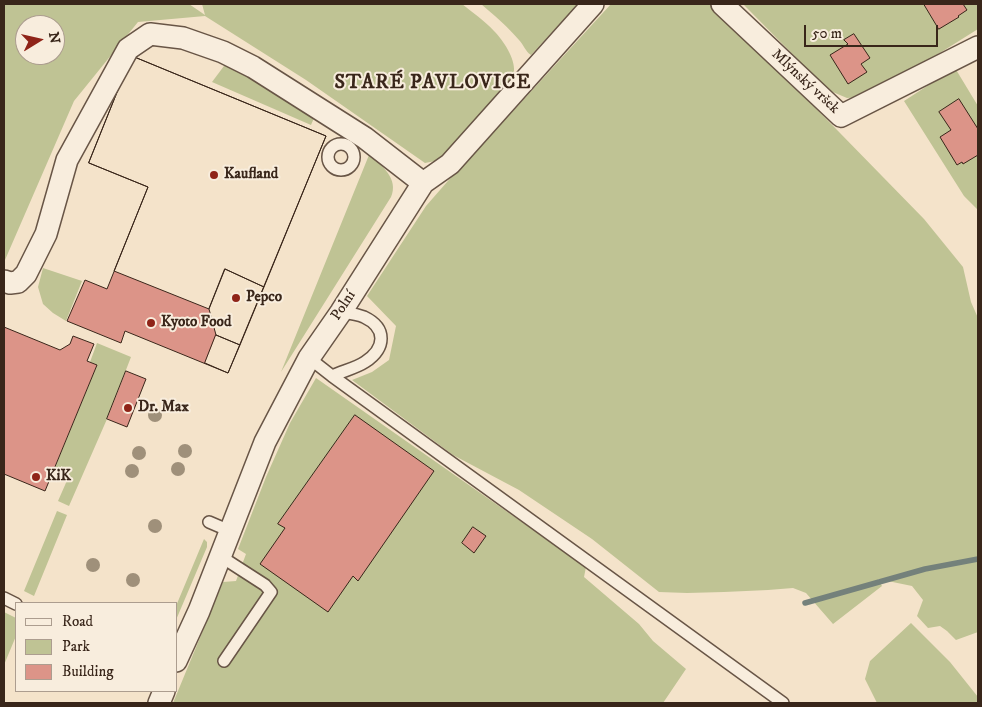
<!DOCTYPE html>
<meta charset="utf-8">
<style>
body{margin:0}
#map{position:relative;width:982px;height:707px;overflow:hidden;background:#f4e3ca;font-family:"IM FELL DW Pica",serif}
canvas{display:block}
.frame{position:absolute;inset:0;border:5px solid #39261a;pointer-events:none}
.legend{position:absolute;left:15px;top:602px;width:162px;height:90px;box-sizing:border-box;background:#f8eddd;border:1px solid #ac9d8f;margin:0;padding:6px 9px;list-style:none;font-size:15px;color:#39261a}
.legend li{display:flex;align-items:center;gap:10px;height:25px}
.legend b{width:25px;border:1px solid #ac9d8f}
.north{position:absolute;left:15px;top:15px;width:50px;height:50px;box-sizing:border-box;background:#f8eddd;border:1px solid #ac9d8f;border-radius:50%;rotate:81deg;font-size:14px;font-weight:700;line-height:20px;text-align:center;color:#39261a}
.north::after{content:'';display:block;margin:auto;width:18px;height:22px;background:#8f2418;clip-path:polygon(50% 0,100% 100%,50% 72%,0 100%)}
.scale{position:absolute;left:804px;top:25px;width:134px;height:22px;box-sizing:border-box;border:2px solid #39261a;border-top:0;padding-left:6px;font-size:15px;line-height:18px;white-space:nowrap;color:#39261a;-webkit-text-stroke:4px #f8eddd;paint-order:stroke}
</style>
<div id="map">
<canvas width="982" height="707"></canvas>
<div class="frame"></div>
<ul class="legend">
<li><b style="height:6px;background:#f8eddd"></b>Road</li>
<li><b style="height:14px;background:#bfc394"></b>Park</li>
<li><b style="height:14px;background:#dc9488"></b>Building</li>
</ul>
<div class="north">N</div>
<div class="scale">50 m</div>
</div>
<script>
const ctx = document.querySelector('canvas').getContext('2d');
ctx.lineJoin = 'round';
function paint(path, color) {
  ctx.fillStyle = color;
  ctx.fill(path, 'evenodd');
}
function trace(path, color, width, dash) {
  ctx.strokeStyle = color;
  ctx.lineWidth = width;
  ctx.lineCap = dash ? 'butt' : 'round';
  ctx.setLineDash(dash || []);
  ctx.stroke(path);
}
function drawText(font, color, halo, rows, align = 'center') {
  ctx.font = font + ' "IM FELL DW Pica",serif';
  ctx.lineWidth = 4;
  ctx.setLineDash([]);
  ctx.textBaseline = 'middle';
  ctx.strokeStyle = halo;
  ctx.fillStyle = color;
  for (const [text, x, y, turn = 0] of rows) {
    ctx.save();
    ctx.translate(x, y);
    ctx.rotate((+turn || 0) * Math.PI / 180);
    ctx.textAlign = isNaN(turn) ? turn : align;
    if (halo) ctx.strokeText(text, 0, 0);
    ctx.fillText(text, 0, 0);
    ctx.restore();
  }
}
paint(new Path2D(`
 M4,4H189L205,15L202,4H462C472,12 485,21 494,31C503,40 515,58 514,71C513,83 457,140 446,153L435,161L425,163L306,80L205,16L138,22L74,101L5,260L4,259ZM25,25H55V55H25Z
 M481,4H578L531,55C525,51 524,45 519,40C508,27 494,15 481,4Z
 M611,4H714L924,219L963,267L971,302L978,318V632L956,640L947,631L940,626L928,628L917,616L923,600L912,586L878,579L882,586L833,624L806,593L793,588L768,590L724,592L687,593L659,592L592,539L519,490L453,455L352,380L372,372L389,360L396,326L367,296L426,206L454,174L472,156Z
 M743,4H978V29L876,93L861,97L847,98L828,90Z
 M224,66L244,67L314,118L311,125L212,82Z
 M955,68L978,106V210L964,196L904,101Z
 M369,155C382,165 399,179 391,197L281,372Z
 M43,268L82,281L66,321L53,313L43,304L38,287Z
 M97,343L131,357L107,419L69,506L58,501L69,476L54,470L97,365L90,362Z
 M316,378L586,567L584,577L639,624L653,641L686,669L663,703H173L223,582L236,581L246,554L238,549L266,477L290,423Z
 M57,511L67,515L34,596L24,591Z
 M204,539L207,542V547L176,620V606Z
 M4,612L16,618V636L4,665Z
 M911,623L950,662L978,697V703H877L865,679L870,661Z`), '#bfc394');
trace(new Path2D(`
 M805,603L925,569L978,559`), '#74817b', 5.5);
const building = new Path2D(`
 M924,4H963L967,10L958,16L959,17L939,29Z
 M854,34L870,58L861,64L867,72L848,84L830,55L848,44L844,40Z
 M132,56L326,136L228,373L125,331L121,343L67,321L85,280L107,289L148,187L89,163Z
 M132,56L326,136L264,287L225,269L209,309L114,271L148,187L89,163Z
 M959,99L978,129V155L963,164L962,162L957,165L940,137L951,130L939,112Z
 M225,269L264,287L240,345L216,335L209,309Z
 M4,327L60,350L70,344L73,336L94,344L87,361L97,365L45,491L4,474Z
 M216,335L240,345L228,373L205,363Z
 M126,371L146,379L127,427L107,419Z
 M355,415L434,471L358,581L353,576L328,612L260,564L285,528L278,524Z
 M473,527L486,536L474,553L462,543Z`);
paint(building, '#dc9488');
trace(building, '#39261a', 1);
const lane = new Path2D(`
 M328 157a13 13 0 1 1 26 0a13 13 0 1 1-26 0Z
 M309,358L332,376C343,371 356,368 365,362C386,348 387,328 364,317C357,314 348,313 341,312
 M332,376L783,703
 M209,522L230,531
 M220,556L265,585L271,592L224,661
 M4,598L16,604`);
const street = new Path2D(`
 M722,4L841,116L978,47
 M4,281L10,283L18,282L26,274L46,234L67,160L128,49L150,34L183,38L223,52L253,67L365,138L423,183
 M176,661L199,611L265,442L309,358L341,312L423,183L450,164L593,4
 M159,703L164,691`);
trace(lane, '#685546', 14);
trace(street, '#685546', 24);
trace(lane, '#f8eddd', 11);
trace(street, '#f8eddd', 21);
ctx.fillStyle = '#9f907a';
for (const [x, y] of [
 [155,415],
 [185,451],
 [139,453],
 [178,469],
 [132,471],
 [155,526],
 [93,565],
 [133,580]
]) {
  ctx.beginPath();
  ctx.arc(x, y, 7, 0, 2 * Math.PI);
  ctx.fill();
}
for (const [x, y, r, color] of [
 [214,175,5,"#8f2418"],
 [236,298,5,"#8f2418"],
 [151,323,5,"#8f2418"],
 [128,408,5,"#8f2418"],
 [36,477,5,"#8f2418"]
]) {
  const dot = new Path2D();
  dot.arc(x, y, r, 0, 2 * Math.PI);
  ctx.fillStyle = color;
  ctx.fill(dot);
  trace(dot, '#f8eddd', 2);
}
drawText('15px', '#39261a', '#f8eddd', [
 ["Mlýnský vršek",805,82,43],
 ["Polní",344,306,-57]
]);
drawText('bold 15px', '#39261a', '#f8eddd', [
 ["Kaufland",224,175],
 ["Pepco",246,298],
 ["Kyoto Food",161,323],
 ["Dr. Max",138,408],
 ["KiK",46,477]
], 'left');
ctx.letterSpacing = '1px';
drawText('bold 20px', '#39261a', '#f8eddd', [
 ["STARÉ PAVLOVICE",433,84]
]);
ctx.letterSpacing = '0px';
</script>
